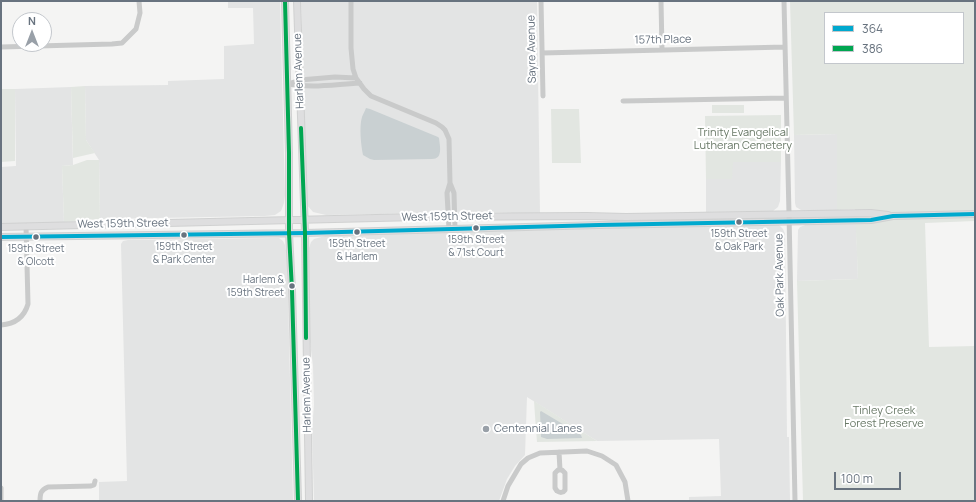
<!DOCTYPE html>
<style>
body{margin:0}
#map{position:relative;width:976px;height:502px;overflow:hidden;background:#f4f4f3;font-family:Manrope,sans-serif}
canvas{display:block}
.frame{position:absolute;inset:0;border:2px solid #68737f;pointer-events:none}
.legend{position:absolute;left:824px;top:12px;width:140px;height:52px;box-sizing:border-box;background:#fff;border:1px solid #c3c7cc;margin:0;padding:5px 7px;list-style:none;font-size:12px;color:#68737f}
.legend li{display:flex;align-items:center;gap:8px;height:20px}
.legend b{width:20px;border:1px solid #c3c7cc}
.north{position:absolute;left:12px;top:12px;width:40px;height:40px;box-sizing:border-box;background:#fff;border:1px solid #c3c7cc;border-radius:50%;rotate:0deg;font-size:11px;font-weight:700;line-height:16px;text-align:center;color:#68737f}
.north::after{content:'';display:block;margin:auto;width:14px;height:18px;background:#99a0a8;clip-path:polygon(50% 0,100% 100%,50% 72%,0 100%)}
.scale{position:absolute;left:834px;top:472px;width:67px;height:18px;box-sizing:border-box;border:2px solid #68737f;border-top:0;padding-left:5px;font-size:12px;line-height:14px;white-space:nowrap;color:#68737f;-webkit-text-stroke:3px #fff;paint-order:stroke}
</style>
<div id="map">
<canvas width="976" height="502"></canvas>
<div class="frame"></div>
<ul class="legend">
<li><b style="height:5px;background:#00a9ce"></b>364</li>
<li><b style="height:5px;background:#00a651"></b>386</li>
</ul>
<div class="north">N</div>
<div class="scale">100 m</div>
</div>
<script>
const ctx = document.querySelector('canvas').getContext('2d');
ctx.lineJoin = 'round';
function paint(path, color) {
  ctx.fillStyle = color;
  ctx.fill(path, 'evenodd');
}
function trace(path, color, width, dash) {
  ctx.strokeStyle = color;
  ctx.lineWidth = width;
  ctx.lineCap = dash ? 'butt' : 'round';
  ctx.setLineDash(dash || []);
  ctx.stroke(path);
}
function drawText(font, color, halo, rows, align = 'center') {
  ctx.font = font + ' Manrope,sans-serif';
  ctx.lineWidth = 4;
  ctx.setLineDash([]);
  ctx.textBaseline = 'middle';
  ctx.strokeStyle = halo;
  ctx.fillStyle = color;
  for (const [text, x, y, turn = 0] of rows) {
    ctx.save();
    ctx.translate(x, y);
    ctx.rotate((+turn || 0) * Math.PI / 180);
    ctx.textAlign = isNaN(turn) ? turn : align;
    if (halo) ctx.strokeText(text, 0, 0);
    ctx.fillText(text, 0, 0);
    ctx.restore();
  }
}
paint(new Path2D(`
 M228,1H280L285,195L284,203L281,211L275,215L265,216L100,219L99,160L86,140L85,86L168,85V81L224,79V46L254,44L253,8H228Z
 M301,1H537L540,214L487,212L326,215L313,212L307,205L306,194Z
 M71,87L73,165L62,166L64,222L1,224V167L16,166L15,89Z
 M837,134V210H801L796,207L795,203L794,135Z
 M732,162H781L780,201L778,207L773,211L706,212V179H732Z
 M856,223L858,279L797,281L798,230L800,227L808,224Z
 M777,224L780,226L783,229L785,234L787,437H789L790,501H689V497L721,496L719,439L597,441L527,397L525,455L515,466L507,479L499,501H314L312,429L314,405L313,366L310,342L308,259L309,248L311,242L314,239L325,236L347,235Z
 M273,238H279L283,241L285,245L287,256L293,501H99V482L127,481L121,244L123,241L128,240Z`), '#e3e4e4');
paint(new Path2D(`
 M790,1H975V221L925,223L929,347L975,346V501H803L797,281L858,279L855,209L837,210V134L794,135ZM825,13H963V63H825Z
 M85,86L86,140L95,153L73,158L71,87Z
 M1,89H15V161L1,162Z
 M712,105H744V113H712Z
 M551,109H579L581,163H552Z
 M781,115V162H733L732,179H706L705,116Z
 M87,160H99L100,219L64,222L62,166L73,165Z
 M534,401L597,441L537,442L536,430Z`), '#e2e6e1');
paint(new Path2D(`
 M366,108L370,109L438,137L439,138C440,147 443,159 432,159L374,160L370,159L363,155C361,145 359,127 362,117C363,114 365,111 366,108Z
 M541,411L581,435L582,438L547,439L541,437V435L540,412Z`), '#c9d0d2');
const major = new Path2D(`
 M285,1L289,153V233L292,290L298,501
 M297,1L305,233L309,501
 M1,227L418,217L587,216L626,217L871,213L888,215
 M1,237L305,233L599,225L871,220L893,216L975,214`);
trace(major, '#d0d1d1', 8);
trace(new Path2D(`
 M351,1V48L353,69L356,78L364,89L371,96L436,123L442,127L445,130L449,139L450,183L454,193L455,229
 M541,1L543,96
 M661,1L662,50
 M784,1L789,214L795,501
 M1,47L112,44L122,43L136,29L140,13L139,1
 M542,53L785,47
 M287,84C311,88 335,85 360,83
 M288,84L300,80L335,77L356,78
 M623,101L786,98
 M449,229L447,193L450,183
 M1,325C15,324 24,318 28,304L26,226
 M559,452L560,470
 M558,470H562L565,473V490C563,493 560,493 557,491L555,488V473Z
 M1,488V501
 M40,501C40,493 41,490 48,487L91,486L94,485L95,481
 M503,501L508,486L521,464L528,458L540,453L587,451L602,456L616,465L625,482L628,501`), '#c9caca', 5);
trace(major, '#dededf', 6);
trace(new Path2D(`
 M1,237L305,233L599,225L871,220L893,216L975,214`), '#00a9ce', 4);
trace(new Path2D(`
 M285,1L289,153V233L292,290L298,501
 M301,128L305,233L306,338`), '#00a651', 4);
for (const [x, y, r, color] of [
 [739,222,3.5,"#68737f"],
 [476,228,3.5,"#68737f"],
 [357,232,3.5,"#68737f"],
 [184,235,3.5,"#68737f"],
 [36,237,3.5,"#68737f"],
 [292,286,3.5,"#68737f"],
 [486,429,4,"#99a0a8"]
]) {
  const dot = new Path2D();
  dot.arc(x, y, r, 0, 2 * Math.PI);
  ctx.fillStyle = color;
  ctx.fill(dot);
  trace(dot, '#fff', 1.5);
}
drawText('10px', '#68737f', '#fff', [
 ["159th Street",739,234],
 ["& Oak Park",739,247],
 ["159th Street",476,240],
 ["& 71st Court",476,253],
 ["159th Street",357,244],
 ["& Harlem",357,257],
 ["159th Street",184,247],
 ["& Park Center",184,260],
 ["159th Street",36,249],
 ["& Olcott",36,262],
 ["Harlem &",284,280,"right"],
 ["159th Street",284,293,"right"]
]);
drawText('11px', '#68737f', '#fff', [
 ["157th Place",663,40,-1],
 ["Sayre Avenue",532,49,-91],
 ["Harlem Avenue",299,71,-92],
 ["West 159th Street",447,217,-1],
 ["West 159th Street",123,224,-1],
 ["Oak Park Avenue",780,275,-91],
 ["Harlem Avenue",307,395,-91]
]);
drawText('11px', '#687866', '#fff', [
 ["Trinity Evangelical",743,133],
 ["Lutheran Cemetery",743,146],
 ["Tinley Creek",884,411],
 ["Forest Preserve",884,424]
]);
drawText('11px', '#68737f', '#fff', [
 ["Centennial Lanes",494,429]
], 'left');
</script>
